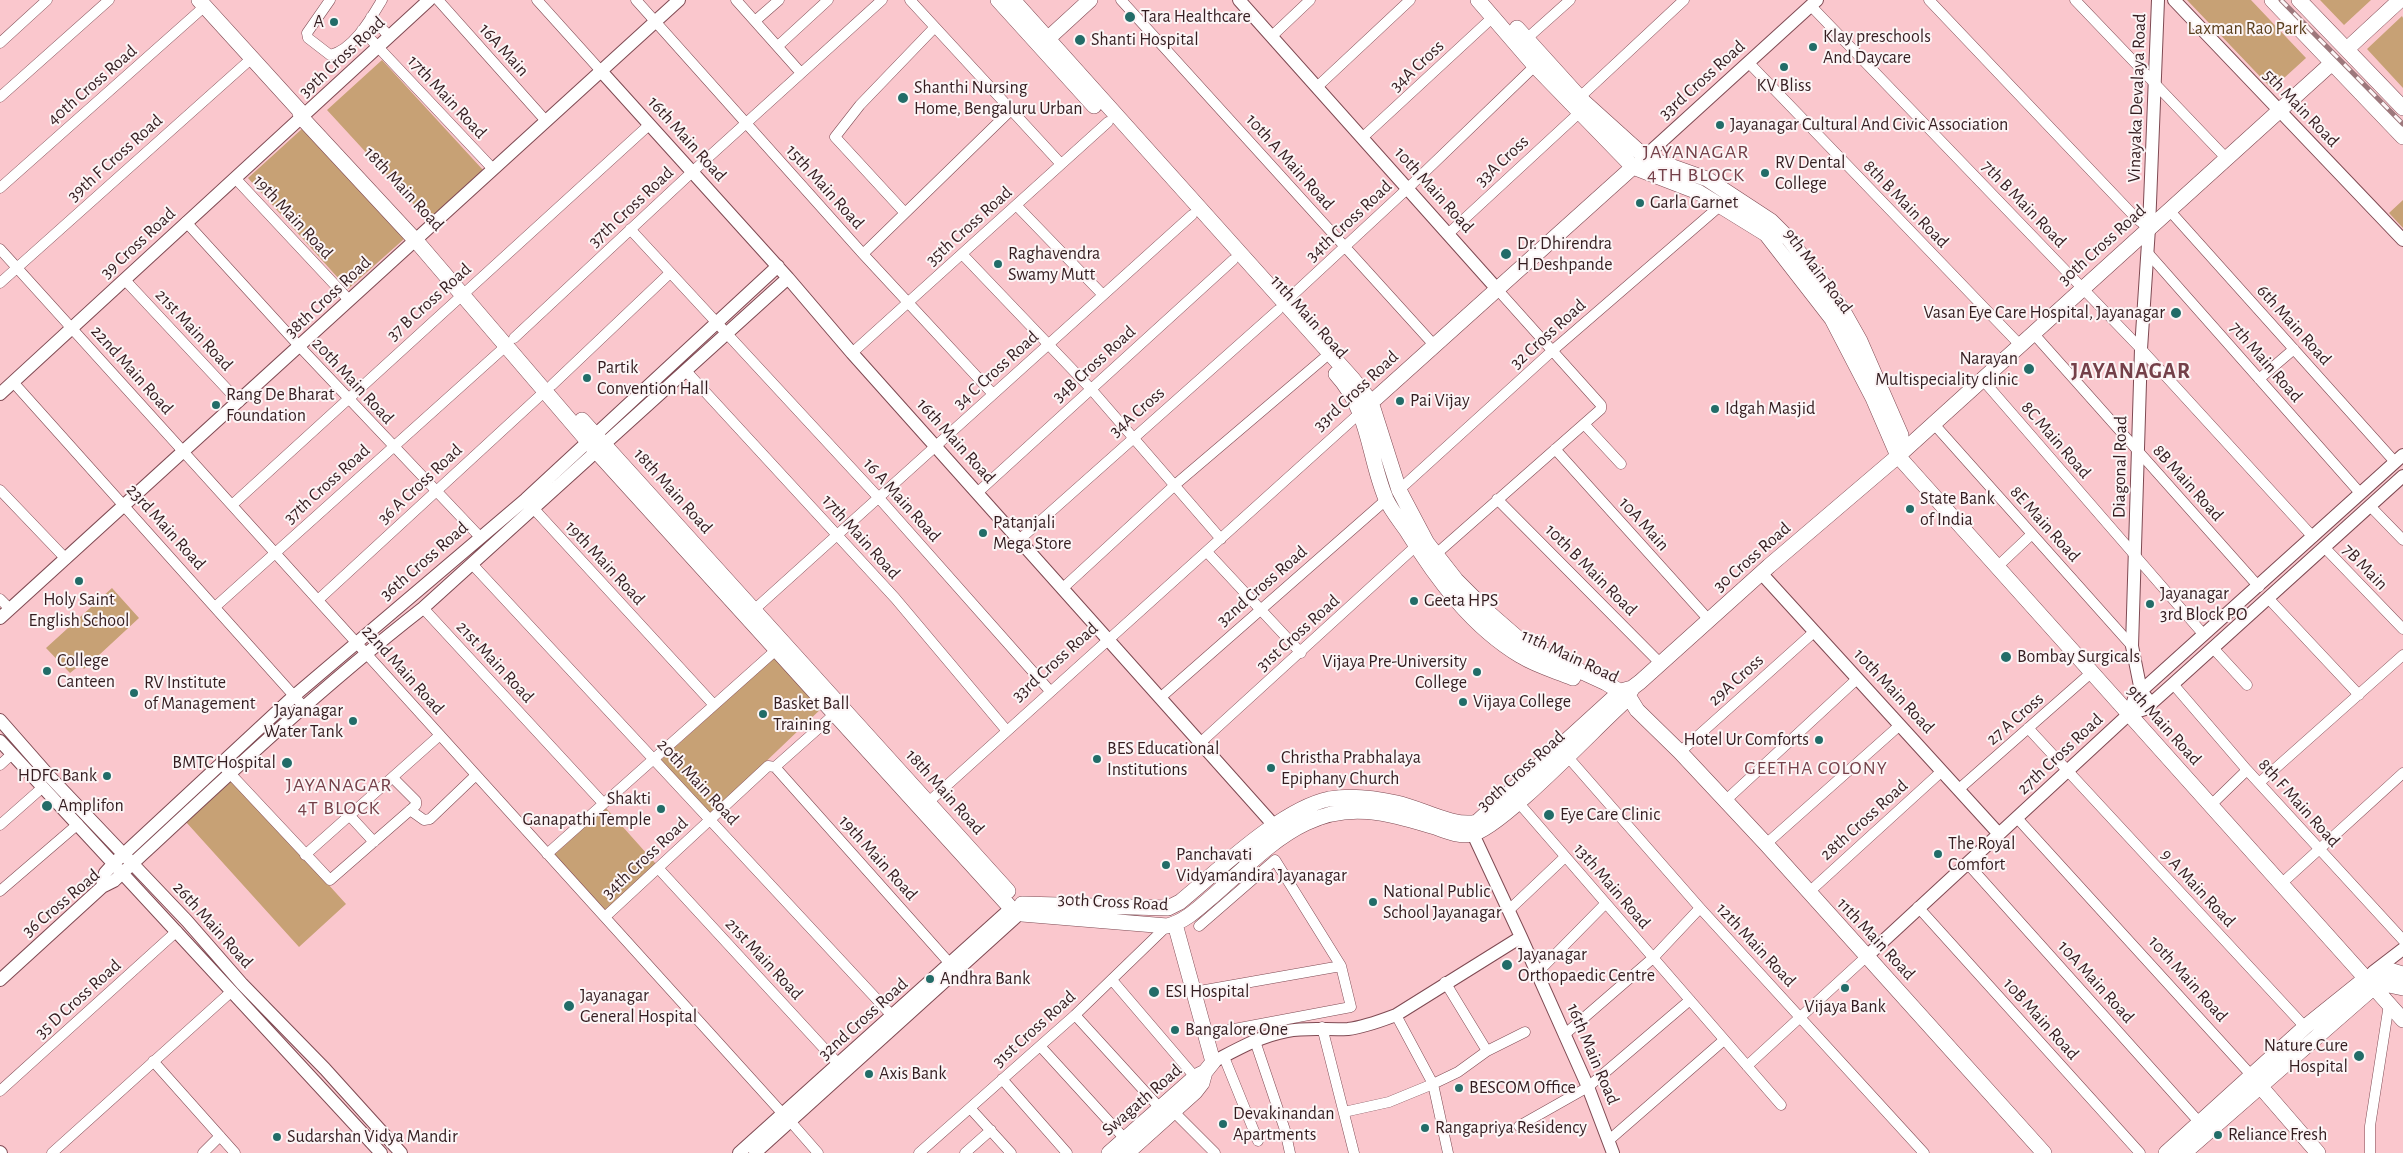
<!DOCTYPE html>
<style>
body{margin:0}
canvas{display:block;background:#fac7cd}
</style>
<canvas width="2403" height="1153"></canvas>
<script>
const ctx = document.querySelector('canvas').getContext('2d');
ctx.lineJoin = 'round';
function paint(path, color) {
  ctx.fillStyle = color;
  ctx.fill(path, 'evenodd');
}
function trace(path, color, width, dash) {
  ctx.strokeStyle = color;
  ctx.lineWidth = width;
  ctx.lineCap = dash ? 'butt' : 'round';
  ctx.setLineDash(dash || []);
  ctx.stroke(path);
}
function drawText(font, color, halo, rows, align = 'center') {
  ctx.font = font + ' "Alegreya Sans",sans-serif';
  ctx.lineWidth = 4;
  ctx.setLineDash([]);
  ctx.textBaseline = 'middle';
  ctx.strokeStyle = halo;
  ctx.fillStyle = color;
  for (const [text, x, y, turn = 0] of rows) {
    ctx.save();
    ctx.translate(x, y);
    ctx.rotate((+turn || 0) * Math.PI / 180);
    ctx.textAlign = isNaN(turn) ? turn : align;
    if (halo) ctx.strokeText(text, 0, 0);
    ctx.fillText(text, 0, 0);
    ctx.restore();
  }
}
paint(new Path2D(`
 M2187,0H2251L2306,58L2272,89Z
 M2320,0H2371L2344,25Z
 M2402,16L2403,18V88L2367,49Z
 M382,60L483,170L428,220L327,110Z
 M304,127L404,239L348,289L248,178Z
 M2403,200V228L2389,213Z
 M112,588L139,618L84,669L80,665L70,673L46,648Z
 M778,654L824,706L711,814L661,760Z
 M233,779L346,904L299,947L186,822Z
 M606,808L656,864L606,911L554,855Z`), '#c7a175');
const minor = new Path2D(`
 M330,0L307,33L308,38L330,55C353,50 370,20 382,0
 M438,0L546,121
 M537,0L601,71
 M636,0L863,254L993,394
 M736,0L801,73
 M910,0L1061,164
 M1121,0L1434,345
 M1929,0L2137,219L2149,228
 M2075,0L2226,158
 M1811,6L2141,349L2313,537
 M371,17L389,36
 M755,21L779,0
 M362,30L493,169
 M1272,36L1310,0
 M1523,42L1570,0
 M0,43L47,0
 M778,46L828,0
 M1749,63L2020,345
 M1317,87L1410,0
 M0,97L109,0
 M1580,97L1684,0
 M1362,138L1493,17
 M235,178L349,300
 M0,188L205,6
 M1016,205L1103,295
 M2169,210L2395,462
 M905,213L835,137L860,105L935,27
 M186,222L300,347L480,537
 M630,229L878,497L1050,691
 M1448,234L1579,113
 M0,249L783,1114
 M2147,252L2360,493
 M863,254L1011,110
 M962,254L1091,389L1221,539
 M125,280L239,402
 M0,283L252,58
 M1284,303L1407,189L1539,62
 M2033,333L2259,587
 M514,338L691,173L882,0
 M852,353L1108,122
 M686,371L895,598L1007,731
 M1982,379L2204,635
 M2259,379L2294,349
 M13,382L304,707
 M552,385L670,273
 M1933,423L2132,646
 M1584,424L1621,464
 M1555,449L1709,620
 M0,490L66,559
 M1399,490L1552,351L1721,205
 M977,493L1233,260
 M1497,499L1661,664
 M232,505L649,125
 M2370,506L2403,540
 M534,509L714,705
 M1019,540L1278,310
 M2325,548L2403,629
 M1207,552L1301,653
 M1435,555L1601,409V405L1497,289
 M472,564L897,1021
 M1997,567L2032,534
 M1063,588L1176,484L1323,359
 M2268,598L2359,695
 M0,599L10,609
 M318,600L544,392
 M215,607L507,345
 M423,608L603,803
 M755,609L1192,215
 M2213,648L2247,685
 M2173,684L2247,770L2403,940
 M1160,698L1387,499
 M2028,728L2305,1027
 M1200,743L1416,546
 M1680,752L1814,632
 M1567,756L1700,908L1924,1153
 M0,765L12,754
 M775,767L953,967
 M775,767L838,711
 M225,768L330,880L416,805V801L393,778
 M2259,783L2403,655
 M1959,789L2092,672
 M1725,801L1857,679
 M1518,802L1781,1105
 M2211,805L2247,770
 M924,806L1361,412
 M410,810L424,820L430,819L476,775
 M350,816L374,842
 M2017,818L2252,1076
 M0,825L43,787
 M1766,844L1900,725
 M547,854L776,650
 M305,855L440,735
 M1967,863L2200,1123
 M658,868L843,1069
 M2281,884L2403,773
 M0,891L78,824
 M1808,893L1942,771
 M1918,907L2140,1153
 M1509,910L1565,857
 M605,917L768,766L775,767
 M1199,926L1275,860L1341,966L1351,1007L1229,1030
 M1537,973L1605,904
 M1112,980L1195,1077
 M1445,982L1487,1051
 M1194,992L1341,966
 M1075,1015L1159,1107
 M1396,1015L1433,1084L1448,1153
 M1322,1027L1354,1153
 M1564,1035L1653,958L1700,908
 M1255,1041L1285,1130L1290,1153
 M1040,1046L1125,1139
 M1224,1057L1258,1141
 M153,1061L235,1153
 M1747,1066L1867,956
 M1002,1079L1067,1153
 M0,1091L177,931
 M970,1108L1011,1153
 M1173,1111L1215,1153
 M1344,1112L1389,1102L1433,1084L1458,1072L1487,1051L1525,1032
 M790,1121L818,1153
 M1519,1126L1588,1087L1690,1000
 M1608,1141L1724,1040
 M52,1153L232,991
 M203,1153L220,1136
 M919,1153L1075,1015L1167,926
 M965,1153L991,1130
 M2370,1153V1126L2389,1004`);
const tertiary = new Path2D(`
 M1239,0L1497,289
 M2174,0L2403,240
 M601,71L788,278L852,353L1271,822L1278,834
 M1640,161L1817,0
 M0,394L429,0
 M1761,573L1999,834
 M0,618L679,0
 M2151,703L2141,691L2132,646L2141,349L2149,228L2158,0
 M2129,714L2134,699L2141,691L2403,455
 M0,720L51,778L187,921L242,984L325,1069L401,1153
 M0,741L381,1153
 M1473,834L1521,937L1588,1087L1613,1153
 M102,887L105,873L114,863L294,696L526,499L778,266
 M1867,956L2129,714L2145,709L2173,684L2403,476
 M2373,972L2403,949
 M0,980L102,887L114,881C215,787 314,693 423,608L788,278
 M1213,1062C1236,1050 1260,1036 1287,1031C1308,1027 1327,1030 1348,1029C1365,1027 1380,1021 1396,1015L1521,937
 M0,1152L1,1153
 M739,1153L1009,910
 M755,1153L1017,916`);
const secondary = new Path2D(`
 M199,0L299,110L302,118L418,243L597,452L1010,907
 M998,0L1094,106
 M1013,0L1352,378L1371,402L1399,490L1427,543L1456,580L1489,613L1528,647L1606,683L1629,697L1637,710L1680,752L1766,844L2044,1153
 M1478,0L1535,66L1633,167L1698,192L1766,234L1832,319L1873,398L1898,456L2403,1020
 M2272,0L2403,137
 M2299,0L2403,108
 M1517,28L1584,102L1645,157L1707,179L1771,221L1789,239L1842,309L1860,341L1901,435L1898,454
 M1041,45L1090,0
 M2347,49L2400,0
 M1336,374C1370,411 1368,456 1386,499C1391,510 1400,521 1407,531C1436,578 1472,627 1521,656C1537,666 1556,671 1573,678
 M1365,408L1633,167
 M582,420L1008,891
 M1022,904L1168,908L1180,902C1219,870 1281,809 1329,799C1351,795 1375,798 1397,803C1421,808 1454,828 1477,822L1621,691L1632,688L1640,682L1769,566L1898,456L2332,63
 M1022,914L1167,926C1185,922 1200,907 1214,895C1243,870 1272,839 1306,823C1351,801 1390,814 1435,827C1446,831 1460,837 1472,834C1499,830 1596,727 1623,703L1632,689
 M2260,1086L2318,1153
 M1109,1153L1195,1077L1205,1072L1213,1062L1175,924
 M1127,1153L1195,1092L1202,1083L1205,1072
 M2166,1153L2305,1027L2366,978L2386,969L2403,974
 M2184,1153L2374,987L2384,984L2403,988`);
trace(minor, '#7f4a53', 11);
trace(tertiary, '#7f4a53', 14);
trace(secondary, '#7f4a53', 16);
trace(minor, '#fff', 10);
trace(tertiary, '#fff', 12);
trace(secondary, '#fff', 15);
const rail = new Path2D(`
 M2281,0L2403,124`);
trace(rail, '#9d787c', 5);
trace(rail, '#fcf5f6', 3, [9]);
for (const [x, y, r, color] of [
 [1130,17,6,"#226c68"],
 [334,22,5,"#226c68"],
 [1080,40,6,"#226c68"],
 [1813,47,5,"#226c68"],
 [1784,67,5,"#226c68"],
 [903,98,6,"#226c68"],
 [1720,125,5,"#226c68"],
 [1765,173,5,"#226c68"],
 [1640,203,5,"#226c68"],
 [1506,254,6,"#226c68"],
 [998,264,5,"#226c68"],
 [2176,313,6,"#226c68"],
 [2029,369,6,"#226c68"],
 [587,378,5,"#226c68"],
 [1400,401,5,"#226c68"],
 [216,405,5,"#226c68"],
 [1715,409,5,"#226c68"],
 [1910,509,5,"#226c68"],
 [983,533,5,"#226c68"],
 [79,581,5,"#226c68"],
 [1414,601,5,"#226c68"],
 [2150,604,5,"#226c68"],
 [2006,657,6,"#226c68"],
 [47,671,5,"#226c68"],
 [1477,672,5,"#226c68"],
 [134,693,5,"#226c68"],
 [1463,702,5,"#226c68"],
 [763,714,5,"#226c68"],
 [353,721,5,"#226c68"],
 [1819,740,5,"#226c68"],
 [1097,759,5,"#226c68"],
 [287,763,6,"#226c68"],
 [1271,768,5,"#226c68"],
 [107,776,5,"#226c68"],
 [47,806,6,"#226c68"],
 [661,809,5,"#226c68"],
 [1549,815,6,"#226c68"],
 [1938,854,5,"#226c68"],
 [1166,865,5,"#226c68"],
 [1373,902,5,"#226c68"],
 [1507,965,6,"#226c68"],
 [930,979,5,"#226c68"],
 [1845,988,5,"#226c68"],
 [1154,992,6,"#226c68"],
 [569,1006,6,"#226c68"],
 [1175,1030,5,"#226c68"],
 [2359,1056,6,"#226c68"],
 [869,1074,5,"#226c68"],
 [1459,1088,5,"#226c68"],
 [1223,1124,5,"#226c68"],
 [1425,1128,5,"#226c68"],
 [2218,1135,5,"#226c68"],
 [277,1137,5,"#226c68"]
]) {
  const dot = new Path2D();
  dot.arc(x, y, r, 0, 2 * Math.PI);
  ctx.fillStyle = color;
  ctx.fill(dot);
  trace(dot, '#fcf5f6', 2);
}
drawText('18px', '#341d20', '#fcf5f6', [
 ["Tara Healthcare",1141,17],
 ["A",324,22,"right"],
 ["Klay preschools",1823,37],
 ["And Daycare",1823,58],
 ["Shanti Hospital",1091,40],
 ["KV Bliss",1784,86,"center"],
 ["Shanthi Nursing",914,88],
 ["Home, Bengaluru Urban",914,109],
 ["Jayanagar Cultural And Civic Association",1730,125],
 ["RV Dental",1775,163],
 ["College",1775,184],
 ["Garla Garnet",1650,203],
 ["Dr. Dhirendra",1517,244],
 ["H Deshpande",1517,265],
 ["Raghavendra",1008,254],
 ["Swamy Mutt",1008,275],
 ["Vasan Eye Care Hospital, Jayanagar",2165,313,"right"],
 ["Narayan",2018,359,"right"],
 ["Multispeciality clinic",2018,380,"right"],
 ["Partik",597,368],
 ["Convention Hall",597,389],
 ["Rang De Bharat",226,395],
 ["Foundation",226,416],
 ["Pai Vijay",1410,401],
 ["Idgah Masjid",1725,409],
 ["State Bank",1920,499],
 ["of India",1920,520],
 ["Patanjali",993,523],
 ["Mega Store",993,544],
 ["Jayanagar",2160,594],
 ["3rd Block PO",2160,615],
 ["Holy Saint",79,600,"center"],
 ["English School",79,621,"center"],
 ["Geeta HPS",1424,601],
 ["Bombay Surgicals",2017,657],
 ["College",57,661],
 ["Canteen",57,682],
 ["Vijaya Pre-University",1467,662,"right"],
 ["College",1467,683,"right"],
 ["RV Institute",144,683],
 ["of Management",144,704],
 ["Vijaya College",1473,702],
 ["Basket Ball",773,704],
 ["Training",773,725],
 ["Jayanagar",343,711,"right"],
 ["Water Tank",343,732,"right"],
 ["Hotel Ur Comforts",1809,740,"right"],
 ["BES Educational",1107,749],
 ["Institutions",1107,770],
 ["Christha Prabhalaya",1281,758],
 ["Epiphany Church",1281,779],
 ["BMTC Hospital",276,763,"right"],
 ["HDFC Bank",97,776,"right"],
 ["Shakti",651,799,"right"],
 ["Ganapathi Temple",651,820,"right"],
 ["Amplifon",58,806],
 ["Eye Care Clinic",1560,815],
 ["The Royal",1948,844],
 ["Comfort",1948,865],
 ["Panchavati",1176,855],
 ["Vidyamandira Jayanagar",1176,876],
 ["National Public",1383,892],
 ["School Jayanagar",1383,913],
 ["Jayanagar",1518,955],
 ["Orthopaedic Centre",1518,976],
 ["Andhra Bank",940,979],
 ["ESI Hospital",1165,992],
 ["Jayanagar",580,996],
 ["General Hospital",580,1017],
 ["Vijaya Bank",1845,1007,"center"],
 ["Bangalore One",1185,1030],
 ["Nature Cure",2348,1046,"right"],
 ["Hospital",2348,1067,"right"],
 ["Axis Bank",879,1074],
 ["BESCOM Office",1469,1088],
 ["Devakinandan",1233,1114],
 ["Apartments",1233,1135],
 ["Rangapriya Residency",1435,1128],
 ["Reliance Fresh",2228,1135],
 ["Sudarshan Vidya Mandir",287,1137]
], 'left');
drawText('18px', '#593e1c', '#fcf5f6', [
 ["Laxman Rao Park",2247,29]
]);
drawText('18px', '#341d20', '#fcf5f6', [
 ["16A Main",504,50,48],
 ["39th Cross Road",342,57,-43],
 ["34A Cross",1417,66,-43],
 ["33rd Cross Road",1702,80,-42],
 ["40th Cross Road",92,85,-41],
 ["17th Main Road",447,97,47],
 ["Vinayaka Devalaya Road",2137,98,-88],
 ["5th Main Road",2301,108,46],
 ["16th Main Road",687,139,48],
 ["39th F Cross Road",115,158,-42],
 ["33A Cross",1502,161,-43],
 ["10th A Main Road",1290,162,48],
 ["15th Main Road",825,187,48],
 ["18th Main Road",404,189,47],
 ["10th Main Road",1434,190,48],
 ["8th B Main Road",1906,204,46],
 ["7th B Main Road",2024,204,46],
 ["37th Cross Road",631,207,-43],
 ["19th Main Road",293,217,47],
 ["34th Cross Road",1349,221,-43],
 ["35th Cross Road",969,226,-42],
 ["39 Cross Road",138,243,-43],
 ["30th Cross Road",2102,245,-42],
 ["9th Main Road",1818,271,53],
 ["38th Cross Road",328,297,-43],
 ["37 B Cross Road",429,302,-42],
 ["11th Main Road",1309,317,48],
 ["6th Main Road",2294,325,48],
 ["21st Main Road",194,330,47],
 ["32 Cross Road",1548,334,-42],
 ["7th Main Road",2266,362,49],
 ["34B Cross Road",1094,364,-42],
 ["22nd Main Road",132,370,48],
 ["34 C Cross Road",996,370,-42],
 ["20th Main Road",353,381,47],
 ["33rd Cross Road",1356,391,-43],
 ["34A Cross",1137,412,-41],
 ["8C Main Road",2056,440,49],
 ["16th Main Road",956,441,48],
 ["Diagonal Road",2120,467,-89],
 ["8B Main Road",2188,483,48],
 ["37th Cross Road",327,484,-42],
 ["36 A Cross Road",420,484,-43],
 ["18th Main Road",673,491,48],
 ["16 A Main Road",902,500,48],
 ["10A Main",1644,524,48],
 ["8E Main Road",2045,524,48],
 ["23rd Main Road",166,527,48],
 ["17th Main Road",861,537,48],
 ["30 Cross Road",1752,557,-41],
 ["36th Cross Road",424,561,-41],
 ["19th Main Road",605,563,47],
 ["7B Main",2365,567,46],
 ["10th B Main Road",1591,570,45],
 ["32nd Cross Road",1262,586,-41],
 ["31st Cross Road",1298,633,-42],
 ["11th Main Road",1570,656,25],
 ["21st Main Road",495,662,47],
 ["33rd Cross Road",1055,662,-42],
 ["22nd Main Road",403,670,48],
 ["29A Cross",1736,680,-42],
 ["10th Main Road",1894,691,47],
 ["27 A Cross",2015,719,-41],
 ["9th Main Road",2164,725,48],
 ["27th Cross Road",2060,754,-43],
 ["30th Cross Road",1521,771,-42],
 ["20th Main Road",698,782,47],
 ["18th Main Road",945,792,48],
 ["8th F Main Road",2299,803,48],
 ["28th Cross Road",1864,820,-42],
 ["34th Cross Road",645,858,-43],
 ["19th Main Road",878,858,48],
 ["13th Main Road",1612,886,49],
 ["9 A Main Road",2198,888,47],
 ["30th Cross Road",1113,902,3],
 ["36 Cross Road",61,903,-40],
 ["26th Main Road",213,925,48],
 ["11th Main Road",1876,939,47],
 ["12th Main Road",1756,945,47],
 ["21st Main Road",764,959,47],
 ["10th Main Road",2188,979,48],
 ["10A Main Road",2096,982,48],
 ["35 D Cross Road",78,999,-42],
 ["32nd Cross Road",863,1019,-42],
 ["10B Main Road",2041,1019,48],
 ["31st Cross Road",1034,1029,-42],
 ["16th Main Road",1593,1054,67],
 ["Swagath Road",1142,1100,-41]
]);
ctx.letterSpacing = '1px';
drawText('19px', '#744049', '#fcf5f6', [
 ["GEETHA COLONY",1816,768]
]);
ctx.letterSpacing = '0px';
ctx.letterSpacing = '1px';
drawText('20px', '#744049', '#fcf5f6', [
 ["JAYANAGAR",1696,152],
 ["4TH BLOCK",1696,175],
 ["JAYANAGAR",339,785],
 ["4T BLOCK",339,808]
]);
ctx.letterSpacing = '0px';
ctx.letterSpacing = '1px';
drawText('bold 22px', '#744049', '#fcf5f6', [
 ["JAYANAGAR",2131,371]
]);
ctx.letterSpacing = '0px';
</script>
